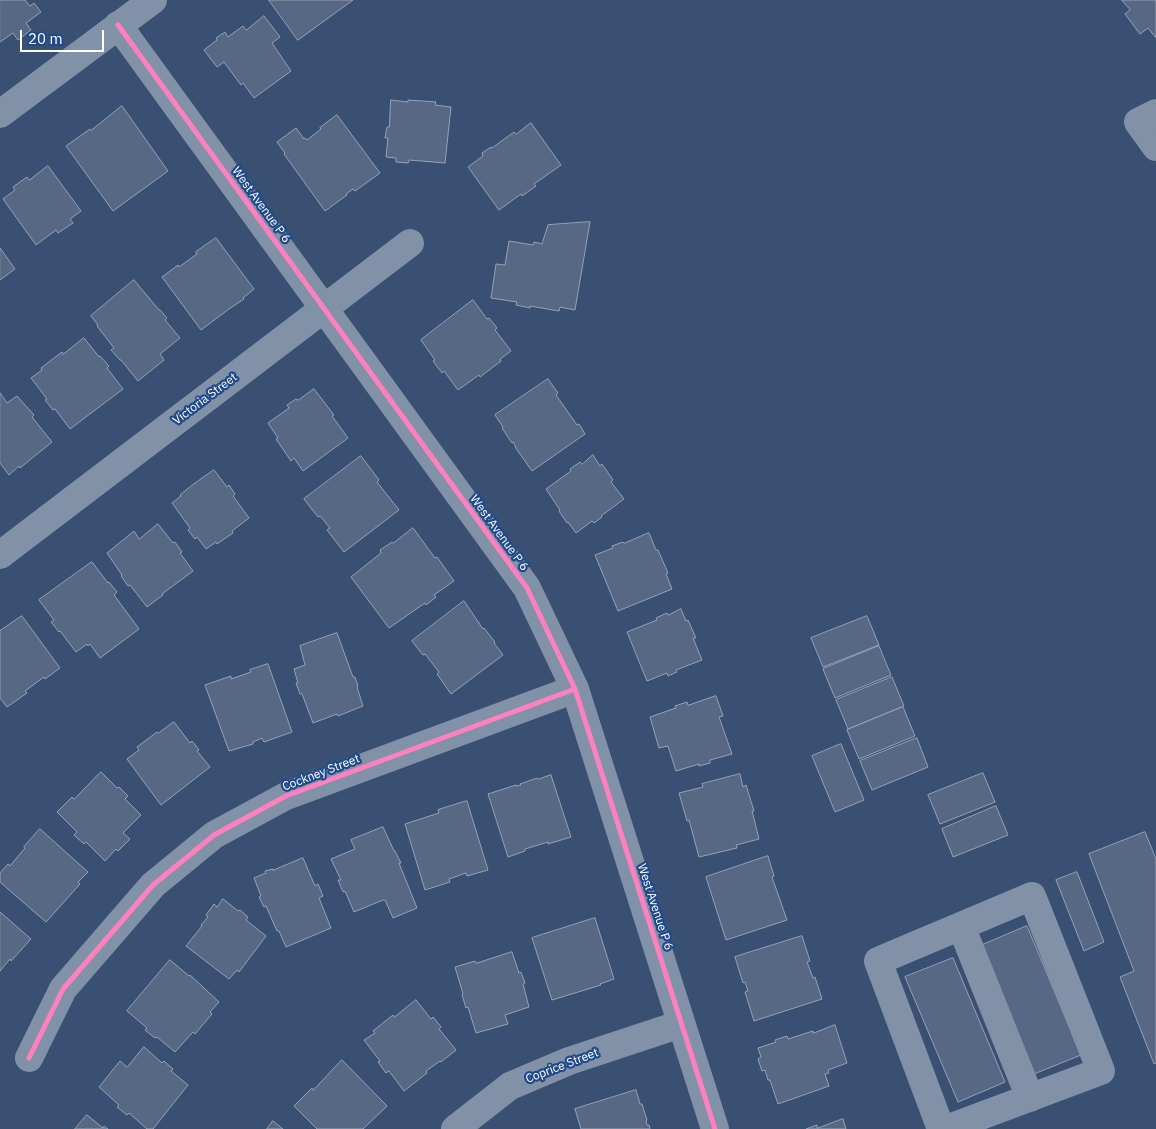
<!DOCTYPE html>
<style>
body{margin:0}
#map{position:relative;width:1156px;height:1129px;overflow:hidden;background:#3a5072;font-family:"IBM Plex Sans",sans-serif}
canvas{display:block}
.scale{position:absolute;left:20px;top:30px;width:84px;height:22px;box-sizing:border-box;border:2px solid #fff;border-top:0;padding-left:6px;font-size:15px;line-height:18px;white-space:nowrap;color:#fff;-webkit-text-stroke:4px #224a8a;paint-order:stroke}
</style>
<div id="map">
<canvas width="1156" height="1129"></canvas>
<div class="scale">20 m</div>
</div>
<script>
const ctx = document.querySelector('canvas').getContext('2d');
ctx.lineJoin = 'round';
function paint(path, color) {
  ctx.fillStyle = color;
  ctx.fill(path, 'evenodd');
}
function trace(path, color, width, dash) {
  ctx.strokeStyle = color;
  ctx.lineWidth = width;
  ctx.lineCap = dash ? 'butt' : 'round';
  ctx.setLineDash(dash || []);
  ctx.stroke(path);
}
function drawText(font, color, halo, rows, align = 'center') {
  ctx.font = font + ' "IBM Plex Sans",sans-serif';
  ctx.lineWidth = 4.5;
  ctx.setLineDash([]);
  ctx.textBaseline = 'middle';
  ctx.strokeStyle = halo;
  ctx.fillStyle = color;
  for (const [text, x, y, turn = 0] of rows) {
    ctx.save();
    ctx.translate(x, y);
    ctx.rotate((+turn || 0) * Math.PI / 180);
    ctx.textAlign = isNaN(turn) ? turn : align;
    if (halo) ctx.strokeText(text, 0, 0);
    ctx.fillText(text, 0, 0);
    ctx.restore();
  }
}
const building = new Path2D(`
 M0,0H25L30,6L34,3L41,12L26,23L31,30L18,40L13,33L0,42Z
 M269,0H353L298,40Z
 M1122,0H1156V38L1148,28L1140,34L1125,14L1130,10Z
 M264,16L280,37L272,43L291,71L254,98L243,83L241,85L224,62L217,67L204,50L217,40L216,38L225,32L228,37L243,26L246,30Z
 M391,100L408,102V100L436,102L435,105L451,107L445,163L409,160L408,163L396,162V158L386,157L388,138H385L387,127H389Z
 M122,106L168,171L113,211L66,146L90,129L91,130Z
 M337,115L380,173L355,191L353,189L346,194L347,195L325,211L284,154L285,153L277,142L296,128L304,139L305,138L307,140L321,129L320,128Z
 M531,123L561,165L534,184L536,186L522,196L521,194L499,210L468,167L483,156L482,153L491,147L492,148L514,132L516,134Z
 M48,166L81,211L70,219L73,223L58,233L56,230L36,245L3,199L15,190L13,187L27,177L29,180Z
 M590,222L575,310L560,307L559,311L530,306V308L516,305L517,302L491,298L496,264L505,265L509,241L533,245L534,242L542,244L548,225Z
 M216,238L254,289L243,298L244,299L229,309L201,330L162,277L178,265L179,267L197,254L196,252Z
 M0,248L15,269L0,280Z
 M134,280L159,310H160L167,318L165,320L180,338L160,354L164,360L138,381L121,360H120L111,350L114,348L97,326L98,325L91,316Z
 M473,300L487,319L489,318L497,328L495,330L511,351L500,359L501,361L480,377L479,375L458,390L444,371L442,373L433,361L435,360L421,340Z
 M84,338L99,357L100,356L109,366L107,368L123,389L70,429L55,409L53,410L45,400L47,399L31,378L42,370L41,368L62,352L63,354Z
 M548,379L558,393L556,395L577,425L579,424L585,434L532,471L515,447H516L513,442L512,443L502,428L503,427L495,415Z
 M314,389L334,415L332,416L348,438L303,471L294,458L291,461L276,439L278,438L268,423L289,408L287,405L296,399L298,400Z
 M0,393L7,403L17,396L34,415L32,417L52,442L20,468L19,466L9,475L0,463Z
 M593,455L600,466L602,464L613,480L611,482L624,499L601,516L602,517L594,523L592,521L576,533L568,522L567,523L559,511L560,510L546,489L571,471L570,469L580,462L582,464Z
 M361,456L379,480L377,482L399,510L344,552L327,530L330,528L320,516L318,517L304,499Z
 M214,470L227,487L229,485L235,494L233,496L249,518L232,531L233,533L217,544L216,542L206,549L197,537L195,539L188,530L190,528L172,503L181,496L180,495L191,486Z
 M158,524L173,543L175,542L182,552L180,553L193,571L162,594L163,595L147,607L130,585L128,586L121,576L122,575L107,553L134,531L139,539Z
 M413,528L435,558L437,557L454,581L434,595L436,597L426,605L425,603L389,628L351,577L381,553L380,550L392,542L393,543Z
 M649,533L656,550H658L668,573L666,574L672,589L618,611L595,555L613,548L612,546L623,542L624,543Z
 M92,562L108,583L109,582L117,592L114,595L139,629L100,658L90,644L88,646L87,644L76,652L60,631L59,632L51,622L54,620L39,600Z
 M464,601L483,629L484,628L495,642L494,643L503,655L451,694L437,674L439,672L425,654L423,655L412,641Z
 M681,609L686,621L688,620L696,638H693L702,660L676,670L677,672L668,676L667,673L647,681L627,632L657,620L656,618L667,613L668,615Z
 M22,616L60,668L45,679L44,677L25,691L27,693L7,707L0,698V631Z
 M867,616L879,645L823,667L811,638Z
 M337,633L353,677H355L358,686L357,687L363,706L338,716L337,714L313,723L302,694H300L296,683H298L294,669L305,665L300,646Z
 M879,646L891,675L835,698L823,669Z
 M268,664L292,732L264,742L262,738L253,742V744L229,751L205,685L231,676V679L251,672L250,670Z
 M892,677L904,706L848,729L836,700Z
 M716,696L723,716L719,717L732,754L710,760V763L699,766V764L676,771L668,746L659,748L650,717L676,708L675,706L687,702L688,705Z
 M903,707L915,736L859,759L847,730Z
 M174,722L190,743L192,741L199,750L197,751L210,767L161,805L127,759L139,750L137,747L157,732L158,733Z
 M917,738L928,767L872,790L860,761Z
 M841,744L864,800L835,812L812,756Z
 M101,772L117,788L119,787L128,796L125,799L141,815L123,833L130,839L118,851L116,849L105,861L86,842L84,844L74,835L77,832L57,812L72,797L74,799Z
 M983,773L995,802L940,824L928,795Z
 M740,774L743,787L746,785L754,811H752L759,839L736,845L737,848L699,857L689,820L687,821L679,793L703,787L702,784Z
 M551,775L571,837L548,844V842L525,849V851L508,857L488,794L516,785V786L521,785L520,784L537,778L538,779Z
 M467,801L488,870L467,876L466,873L449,879L450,882L425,890L405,824L439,813L438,810Z
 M996,806L1008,835L953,857L942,829Z
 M383,827L394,851H395L401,863H399L417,908L393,918L385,900H383L354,912L345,891L343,892L338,880H341L331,859L355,849L351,840Z
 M40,829L88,872L78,882L80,884L46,922L0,882V873L8,864L10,866L25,848L24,847Z
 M1145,832L1156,859V1063L1154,1064L1120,977L1134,971L1089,854Z
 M768,856L774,876L772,877L787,920L726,940L706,877Z
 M303,858L315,886L318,884L323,896L319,898L331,928L286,947L279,931H277L266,906L264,907L259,897L261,896L254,878L266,873L265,871L273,869V870Z
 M1077,872L1104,942L1084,951L1056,880Z
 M223,899L238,911L240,910L248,917L246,920L266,936L239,972L237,970L229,979L186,946L202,926L201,925L208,917L206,915L214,904L217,907Z
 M0,912L31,939L11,961L10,959L0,971Z
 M595,918L614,979L600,984L601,985L552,1000L532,938Z
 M1027,926L1081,1055L1034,1074L980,946Z
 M802,936L810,961L807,962L813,978L815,977L822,999L754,1021L745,992L748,991L745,982L743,983L735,957Z
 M512,952L519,973L521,972L525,983L523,984L529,1007L505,1015L508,1024L476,1033L468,1007L466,1008L462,995L463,994L455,967L475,961L476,963Z
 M953,958L1005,1082L958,1102L905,977Z
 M170,960L189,976L190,975L219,1002L210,1012L212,1014L195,1034L193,1032L175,1052L157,1037L155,1038L145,1030L147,1028L127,1011Z
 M416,1000L431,1019L433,1017L441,1027L439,1029L456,1050L441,1062L440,1061L426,1071L427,1073L404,1091L389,1071L386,1073L378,1062L380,1061L364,1040L375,1033L373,1031L393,1015L394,1017Z
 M835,1025L847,1063L828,1070L829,1073L825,1074L829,1086L778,1104L770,1080H768L765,1070L762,1071L758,1059L761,1057L758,1048L776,1042L775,1040L787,1036L788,1039L813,1031V1033Z
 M144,1047L162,1063L164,1061L173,1069L171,1071L188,1085L153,1129H147L129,1113L127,1115L117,1107L119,1105L99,1087L120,1061L127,1067Z
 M342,1060L387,1106L363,1129H317L294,1106L312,1088L313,1090Z
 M636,1090L640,1104H642L647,1120L646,1121L647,1125H649L650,1129H581L575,1109Z
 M87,1115L103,1128L104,1126L108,1129H75Z
 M843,1119L846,1129H806L817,1125V1128Z
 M273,1121L283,1129H267Z`);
paint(building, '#566883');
trace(building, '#95a2b5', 1);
trace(new Path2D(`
 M118,25L527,588L575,689L715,1129
 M1156,113L1138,122L1156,147
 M0,114L153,0
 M0,555L410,243
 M961,926L1030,1098
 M29,1058L63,989L153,885L214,835L286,796L575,689
 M455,1129L510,1086L569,1061L681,1024
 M941,1129L878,961L1032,896L1101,1071L946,1129`), '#8191a7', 28);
trace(new Path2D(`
 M118,25L527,588L575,689L715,1129
 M29,1058L63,989L153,885L214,835L286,796L575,689`), '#ff80c0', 5);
drawText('12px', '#fff', '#224a8a', [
 ["West Avenue P 6",261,205,54],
 ["Victoria Street",205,399,-37],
 ["West Avenue P 6",499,533,54],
 ["Cockney Street",321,773,-21],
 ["West Avenue P 6",655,907,72],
 ["Coprice Street",562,1066,-21]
]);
</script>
